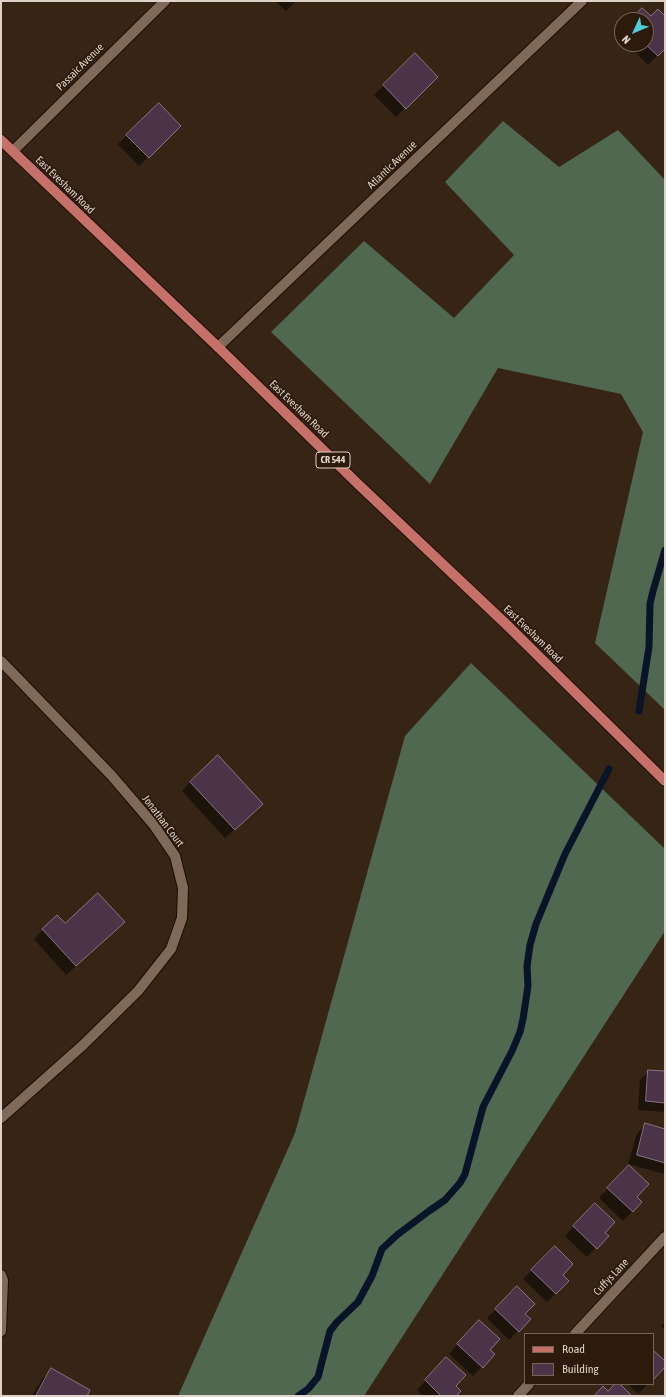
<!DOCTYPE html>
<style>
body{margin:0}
#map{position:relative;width:666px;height:1397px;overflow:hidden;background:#362415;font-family:"Asap Condensed",sans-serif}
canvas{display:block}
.frame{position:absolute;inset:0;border:2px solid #dfd3c9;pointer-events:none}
.legend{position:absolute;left:524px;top:1333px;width:130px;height:52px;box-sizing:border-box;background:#2c1a0b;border:1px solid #746457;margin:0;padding:5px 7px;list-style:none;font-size:12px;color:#dfd3c9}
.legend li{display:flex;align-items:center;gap:8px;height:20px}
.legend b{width:20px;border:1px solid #746457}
.north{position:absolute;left:614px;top:12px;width:40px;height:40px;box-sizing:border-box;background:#2c1a0b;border:1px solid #746457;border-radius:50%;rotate:226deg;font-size:11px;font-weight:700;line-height:16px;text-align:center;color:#dfd3c9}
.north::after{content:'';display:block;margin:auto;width:14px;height:18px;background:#52cbd8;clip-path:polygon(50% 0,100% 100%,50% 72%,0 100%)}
</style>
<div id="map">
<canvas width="666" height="1397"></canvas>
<div class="frame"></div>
<ul class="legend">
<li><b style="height:5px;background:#c57169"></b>Road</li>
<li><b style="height:11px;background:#4c3448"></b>Building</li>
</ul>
<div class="north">N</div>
</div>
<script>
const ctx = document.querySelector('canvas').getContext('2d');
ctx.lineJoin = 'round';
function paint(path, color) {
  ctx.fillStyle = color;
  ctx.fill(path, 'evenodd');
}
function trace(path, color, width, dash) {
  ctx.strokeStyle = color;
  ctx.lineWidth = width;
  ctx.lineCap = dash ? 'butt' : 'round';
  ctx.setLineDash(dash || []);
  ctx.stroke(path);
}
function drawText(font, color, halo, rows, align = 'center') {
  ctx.font = font + ' "Asap Condensed",sans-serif';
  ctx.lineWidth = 3.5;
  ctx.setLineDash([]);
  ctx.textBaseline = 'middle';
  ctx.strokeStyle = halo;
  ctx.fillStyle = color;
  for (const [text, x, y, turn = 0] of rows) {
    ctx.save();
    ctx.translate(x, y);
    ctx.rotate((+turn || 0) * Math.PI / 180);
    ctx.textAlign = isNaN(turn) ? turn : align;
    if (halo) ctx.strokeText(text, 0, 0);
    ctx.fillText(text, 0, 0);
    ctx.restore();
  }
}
paint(new Path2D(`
 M503,121L559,167L618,130L665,180V710L595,643L643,432L621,394L498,368L430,484L271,332L364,241L454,318L514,255L445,182Z
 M471,663L665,849V931L364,1396H178L295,1133L405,736Z`), '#506750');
paint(new Path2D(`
 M275,1H296L286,11Z
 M651,17H665V48L648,65L627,44H646V20H632Z
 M622,30V39L618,35Z
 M415,54L437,77L396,117L374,95Z
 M159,104L180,126L139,166L118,144Z
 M190,782L253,813L225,838L182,791Z
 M57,916L65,925L115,931L66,975L34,939Z
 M649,1071L665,1072V1112L638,1110L640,1080Z
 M646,1124L665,1130V1174L628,1164L637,1134Z
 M620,1176L641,1202L623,1221L599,1198Z
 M595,1205L603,1233L607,1236L587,1257L565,1236Z
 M555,1247L561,1275L568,1281L547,1302L523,1279Z
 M517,1288L524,1314L530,1319L509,1340L487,1318Z
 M665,1322V1330L661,1326Z
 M470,1330L494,1354L473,1376L449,1354Z
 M438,1367L455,1386V1396H423L417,1390Z
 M51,1370L85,1396H32L42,1379Z
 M628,1384H648L638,1394Z`), '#0007');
trace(new Path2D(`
 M639,711L649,647L650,604L653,591L665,550
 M298,1396L308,1389L318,1377L330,1331L337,1322L358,1302L372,1276L382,1249L397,1235L429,1211L445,1200L460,1183L465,1174L483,1107L512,1051L520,1032L523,1019L528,986L527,966L530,945L536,924L565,854L609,769`), '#091429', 7);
const building = new Path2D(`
 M642,8L651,16L658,9L665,16V49L658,56L645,44L646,20H631Z
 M415,53L438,77L406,109L383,85Z
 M159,103L181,126L149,158L126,135Z
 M218,755L263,804L235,830L190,782Z
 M98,893L125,922L76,966L42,929L57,915L65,923Z
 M648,1070L665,1071V1103L646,1101Z
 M645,1123L665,1129V1163L637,1155Z
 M629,1165L649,1184L637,1197L642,1202L633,1212L607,1188Z
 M595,1203L615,1222L605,1233L609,1236L597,1249L573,1226Z
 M555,1246L573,1264L563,1275L569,1281L556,1294L531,1270Z
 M517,1286L535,1304L525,1314L531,1319L519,1332L495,1309Z
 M479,1320L500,1339L490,1350L495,1354L483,1368L457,1344Z
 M653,1350L665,1361V1367L653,1380Z
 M446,1357L466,1375L456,1386L461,1391L456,1396H441L425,1380Z
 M51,1368L90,1390L87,1396H36Z
 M615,1384H620L632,1396H594L603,1386L608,1391Z`);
paint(building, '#4c3448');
trace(building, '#897385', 1);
const minor = new Path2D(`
 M13,151L165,1
 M218,347L582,1
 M1,661L112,776L153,824L175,856L183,888L182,918L171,949L138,991L83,1045L1,1118
 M1,1275L3,1280L1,1331
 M575,1334L665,1237
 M518,1396L529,1384`);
const primary = new Path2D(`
 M1,140L218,347L359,485L508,626L665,781`);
trace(minor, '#1d0d01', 12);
trace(primary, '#1d0d01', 12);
trace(minor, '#7f6a59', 10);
trace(primary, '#c57169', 10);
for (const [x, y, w] of [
 [333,460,34]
]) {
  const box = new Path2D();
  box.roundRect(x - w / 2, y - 8, w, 16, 3);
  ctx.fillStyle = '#2c1a0b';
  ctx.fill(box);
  trace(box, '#dfd3c9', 1);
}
drawText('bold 10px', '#dfd3c9', null, [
 ["CR 544",333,460]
]);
drawText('11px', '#dfd3c9', '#2c1a0b', [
 ["Passaic Avenue",80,67,-45],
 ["Atlantic Avenue",392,165,-44],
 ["East Evesham Road",65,185,44],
 ["East Evesham Road",299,409,44],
 ["East Evesham Road",533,634,44],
 ["Jonathan Court",163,821,53],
 ["Cuffys Lane",611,1277,-47]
]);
</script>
